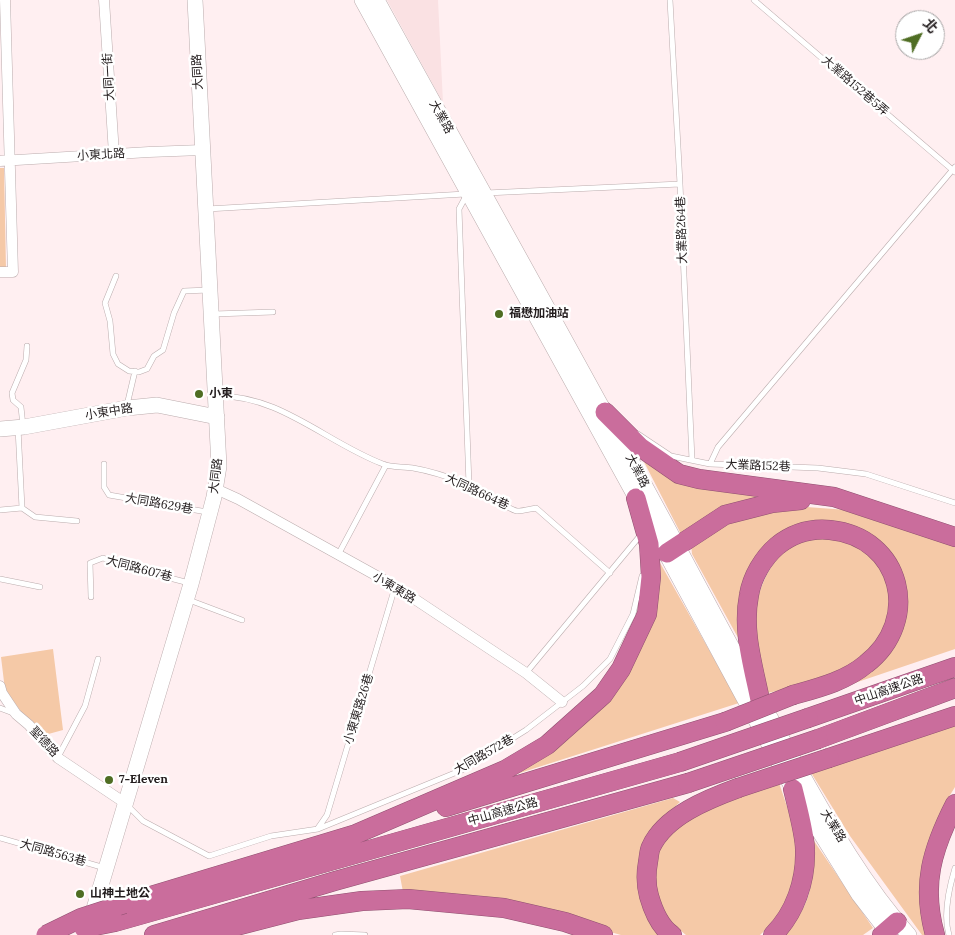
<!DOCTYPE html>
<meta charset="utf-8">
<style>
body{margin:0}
#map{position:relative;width:955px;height:935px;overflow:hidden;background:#ffeff1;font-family:Lora,"Noto Sans TC",serif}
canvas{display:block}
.north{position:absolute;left:895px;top:10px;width:50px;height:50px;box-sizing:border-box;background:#fff;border:1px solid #a7a5a5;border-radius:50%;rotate:49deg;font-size:14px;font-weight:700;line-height:20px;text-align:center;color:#231d1e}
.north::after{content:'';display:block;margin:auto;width:18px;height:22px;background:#4f6d23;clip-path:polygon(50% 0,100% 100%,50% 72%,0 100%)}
</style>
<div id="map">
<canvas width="955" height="935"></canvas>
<div class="north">北</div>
</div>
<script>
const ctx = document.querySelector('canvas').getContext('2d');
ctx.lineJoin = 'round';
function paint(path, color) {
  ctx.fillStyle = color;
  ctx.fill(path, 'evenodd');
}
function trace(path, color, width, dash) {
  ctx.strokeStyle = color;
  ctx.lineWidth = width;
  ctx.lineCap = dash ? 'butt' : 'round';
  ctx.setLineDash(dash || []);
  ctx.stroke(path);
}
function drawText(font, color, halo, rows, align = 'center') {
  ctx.font = font + ' Lora,"Noto Sans TC",serif';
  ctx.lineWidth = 5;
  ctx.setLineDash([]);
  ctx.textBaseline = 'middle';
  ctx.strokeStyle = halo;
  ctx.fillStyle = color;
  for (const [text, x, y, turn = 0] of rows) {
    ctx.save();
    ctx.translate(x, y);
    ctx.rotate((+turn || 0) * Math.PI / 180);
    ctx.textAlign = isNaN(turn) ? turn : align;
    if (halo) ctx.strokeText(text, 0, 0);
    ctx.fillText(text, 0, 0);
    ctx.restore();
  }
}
paint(new Path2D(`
 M387,0H438L443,103Z`), '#fae1e3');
paint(new Path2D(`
 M0,168H4L6,269H0Z
 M642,458L756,495L755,500L681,534Z
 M793,506L847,510L870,519L955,545V649L834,690L886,657L905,622L903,588L894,556L867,535L832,525L765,548L742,645L692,554L691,544L731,522Z
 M833,537L866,549L887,573L895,605L881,637L861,662L812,684L767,693C763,677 756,661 754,645C748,610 768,548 806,538C814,536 825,537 833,537Z
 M659,561L739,703L501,779L555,747L595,714L629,666L656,599Z
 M53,649L63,730L41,736L25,717L5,690L1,657Z
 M955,725V787L947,800L924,856L923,916L927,935H922L850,836L810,771Z
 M778,780L796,833L797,871L782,914L760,935H686L674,925L659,906L654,881L657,857L663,838L701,806Z
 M673,798L680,802L654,826L644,847L661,935H621L482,896L403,892L400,876Z
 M812,838L873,928L863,935H783C815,903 813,879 812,838Z`), '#f5c9a7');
const lane = new Path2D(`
 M670,0L680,184L692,460
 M754,0L955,172
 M486,193L680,184
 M466,196L459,209L469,485
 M207,209L465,194
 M116,276L105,303L110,321L113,354L118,364L129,371L139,372L147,369L154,356L163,350L174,313L184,291L209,290
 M214,314L273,312
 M216,396C279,394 327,443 383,464C392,468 403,466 413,468C431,471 449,477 467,484C479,489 507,509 517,511C523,511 530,509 536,508L610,573
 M127,405L135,371
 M23,426L21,407L13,400L12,393L26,360L27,346
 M18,428L22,508
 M638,434L671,456L710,464L818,468L866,474L955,503
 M104,464V487L109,495L207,512
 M710,464L718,447L955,167
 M22,508L35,517L77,521
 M0,510L22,508
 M338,555L386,465
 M0,579L40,587
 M91,597L90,563L103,558L124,566L189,583
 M189,600L242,620
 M526,673L639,537
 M0,708L13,713
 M58,757L85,706L98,659
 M127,805L143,821L209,856L271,836L318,829L462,770L526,730L583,686L610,659L633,614L642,576
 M318,828L327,815L395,587
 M0,838L105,868
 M335,935L341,934L365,935
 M949,935C943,915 949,888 955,868`);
const street = new Path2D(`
 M104,0L114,154
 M0,161L149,152L202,150
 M0,272H13L5,0
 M216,489L238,499L395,586L526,673L562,702
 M0,686L2,693L16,714L29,725L58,758L125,803`);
const secondary = new Path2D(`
 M362,0L636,498L793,789L859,895L890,935
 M377,0C477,182 579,363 677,545C717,620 757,695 799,769C831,826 865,886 909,935
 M0,429L24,427L127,408L157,405L217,417
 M90,922L191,584L214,497L219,466L195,0`);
const highway = new Path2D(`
 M605,412L640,447L679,474L699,479L834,497L955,537
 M667,553L725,515L772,503L801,500
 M760,700C753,665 742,631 749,595C752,577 763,558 777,546C792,534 810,528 830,530C902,537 922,621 866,664C846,681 818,688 793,695
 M808,718L955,667
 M818,739L955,688
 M829,758L955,716
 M446,807L725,722
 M124,904L356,834L505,770L547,745L603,695L621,669L647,614L651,577L649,544L636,498
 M115,922L680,762
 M154,935L335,881L688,783
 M191,935L217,931L298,910L362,901L408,899L504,908L565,922L603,935
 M672,935C659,926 653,910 649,896C646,885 646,873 648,862C649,857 649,851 651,847C665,816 708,799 738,788
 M773,935C795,913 806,881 805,850C805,834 797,806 793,789
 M882,935L897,922
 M935,935C921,885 932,849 955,804`);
trace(lane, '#bbacad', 6);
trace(street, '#bbacad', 11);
trace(secondary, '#bbacad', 16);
trace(highway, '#905170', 20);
trace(lane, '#fff', 5);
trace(street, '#fff', 10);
trace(secondary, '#fff', 15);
trace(highway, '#ca6d9c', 19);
const highwayBridge = new Path2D(`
 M725,722L793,695
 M680,762L808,718
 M688,783L818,739
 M738,788L829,758
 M84,928L115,922
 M46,935L81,918L124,904`);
trace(highwayBridge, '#905170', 20, []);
trace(highwayBridge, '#ca6d9c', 19);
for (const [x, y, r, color] of [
 [499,314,5,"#4f6d23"],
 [199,394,5,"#4f6d23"],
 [109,780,5,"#4f6d23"],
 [80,894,5,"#4f6d23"]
]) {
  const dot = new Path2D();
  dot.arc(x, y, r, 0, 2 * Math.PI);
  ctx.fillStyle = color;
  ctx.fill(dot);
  trace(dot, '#fff', 2);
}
drawText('12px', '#231d1e', '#fff', [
 ["大同路",198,72,-93],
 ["大同一街",109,77,-93],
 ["大業路152巷5弄",855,86,41],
 ["大業路",441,117,61],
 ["小東北路",101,155,-3],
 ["大業路264巷",682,230,-92],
 ["小東中路",109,412,-9],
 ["大業路152巷",758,466,2],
 ["大業路",637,471,62],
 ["大同路",216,476,-83],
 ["大同路664巷",477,492,25],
 ["大同路629巷",159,504,10],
 ["大同路607巷",139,569,15],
 ["小東東路",394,588,31],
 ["中山高速公路",889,690,-19],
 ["小東東路26巷",359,709,-73],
 ["聖德路",44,742,47],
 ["大同路572巷",484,755,-30],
 ["中山高速公路",503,812,-16],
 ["大業路",833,826,58],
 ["大同路563巷",53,853,16]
]);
drawText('bold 12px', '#231d1e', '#fff', [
 ["福懋加油站",509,314],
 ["小東",209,394],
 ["7-Eleven",119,780],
 ["山神土地公",90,894]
], 'left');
</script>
